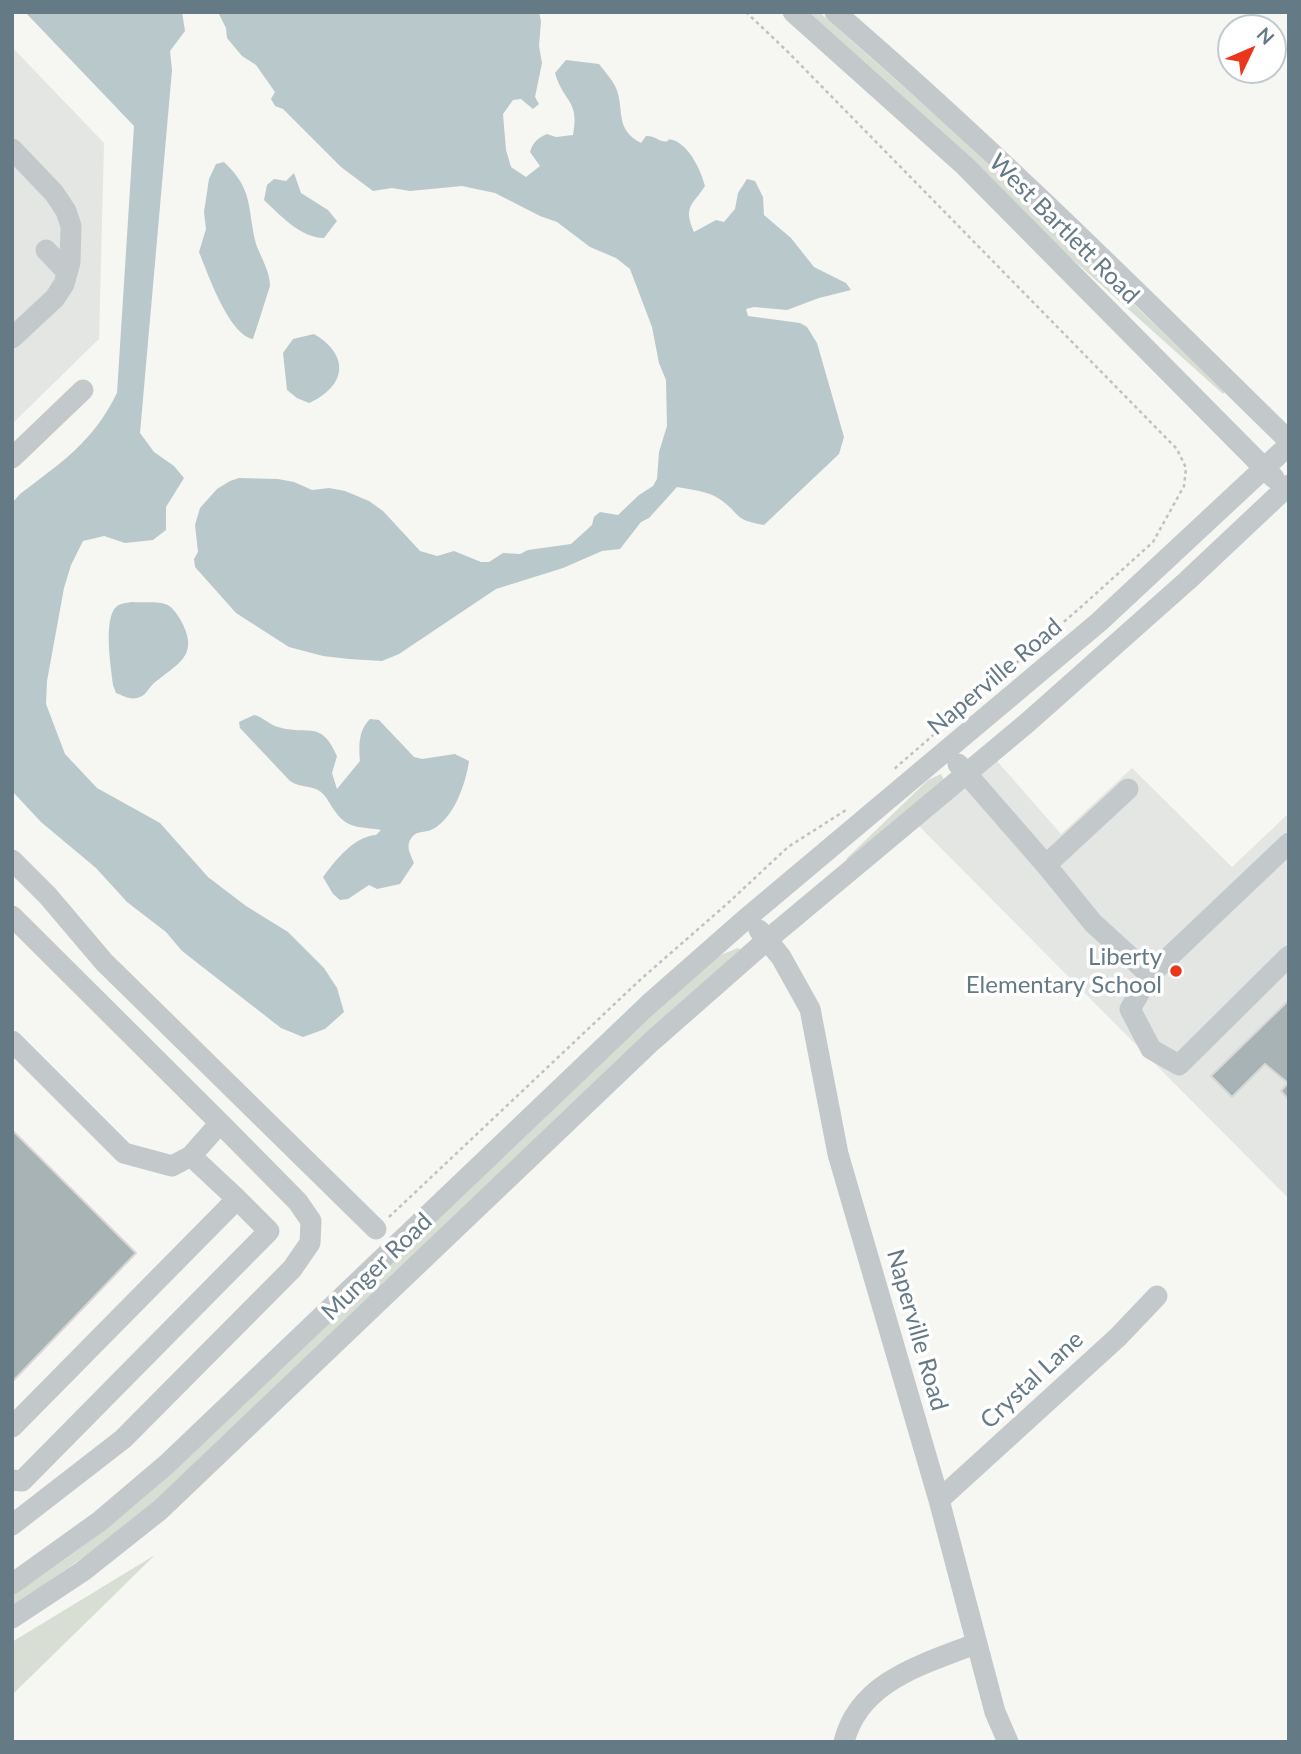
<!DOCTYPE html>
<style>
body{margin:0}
#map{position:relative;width:1301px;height:1754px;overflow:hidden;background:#f6f6f3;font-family:Lato,sans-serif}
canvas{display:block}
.frame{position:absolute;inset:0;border:14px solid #647a85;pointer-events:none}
.north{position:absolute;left:1217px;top:14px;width:70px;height:70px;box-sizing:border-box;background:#fff;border:2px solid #c1cace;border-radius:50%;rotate:46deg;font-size:19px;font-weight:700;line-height:28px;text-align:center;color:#647a85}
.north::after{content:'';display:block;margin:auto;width:24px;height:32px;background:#eb361e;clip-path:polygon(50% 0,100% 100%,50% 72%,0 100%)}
</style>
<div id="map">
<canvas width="1301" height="1754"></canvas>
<div class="frame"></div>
<div class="north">N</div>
</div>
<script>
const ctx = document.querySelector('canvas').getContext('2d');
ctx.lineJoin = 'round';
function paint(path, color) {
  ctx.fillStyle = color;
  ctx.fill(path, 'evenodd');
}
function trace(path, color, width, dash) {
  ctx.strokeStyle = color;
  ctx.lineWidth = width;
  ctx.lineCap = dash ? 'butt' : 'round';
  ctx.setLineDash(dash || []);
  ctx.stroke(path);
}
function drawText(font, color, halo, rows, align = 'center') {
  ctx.font = font + ' Lato,sans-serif';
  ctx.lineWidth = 7;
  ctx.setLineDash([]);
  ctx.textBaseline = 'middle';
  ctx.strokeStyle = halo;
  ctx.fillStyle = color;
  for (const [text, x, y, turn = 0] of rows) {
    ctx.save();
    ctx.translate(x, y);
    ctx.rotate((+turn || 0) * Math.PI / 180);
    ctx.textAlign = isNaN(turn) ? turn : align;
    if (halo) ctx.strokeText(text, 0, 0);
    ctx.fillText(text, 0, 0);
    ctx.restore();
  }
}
paint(new Path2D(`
 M12,47L104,143L99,339L12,424Z
 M997,761L1061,834L1132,768L1232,867L1289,813V1199L919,826Z`), '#e4e6e4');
paint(new Path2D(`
 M807,12H819L948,126L1225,392L1223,394L1070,257Z
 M941,774L944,780L848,861L846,859L928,780Z
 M738,948L740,950L651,1028L154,1502L114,1536L12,1607V1595C70,1558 123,1517 174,1471L634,1031L718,956Z
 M155,1555L12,1695V1642Z`), '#d8ded3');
paint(new Path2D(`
 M25,12H182L185,31L170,51L172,70L140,433L154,452L174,466L184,478L166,507V530L153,540L125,543L104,536L83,541L71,565L64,588L47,681L46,704L65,754L97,788L160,823L208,877L246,906L288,932L324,968L337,988L344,1012L325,1029L303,1037L281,1028L182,951L166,932L127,902L96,868L41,822L12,791V503L20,494C62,462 93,442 117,393L134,126Z
 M218,12H539L541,21L539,46L542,63L535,97L539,104L533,109L521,99L513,100L503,114L506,150L511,167L526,177L540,166L530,152C533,142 538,138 547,134L556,137L573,135C580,100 563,102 555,73L566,60L599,64C605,72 612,79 616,88C625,110 614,129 641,143L646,136C654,136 656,139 662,141C672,143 664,138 673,140C690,146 701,171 705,186C692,206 683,206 694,232L716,220L724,222L735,209L738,193L747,179L755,181L763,197L764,215L791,238L814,267L846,283L851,290L819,298L787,310L754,307L746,309L748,316L800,323L807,327L817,343L844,437L839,454L764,525C733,520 742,515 721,500C709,491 692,490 677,487L649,518L641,522L620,549L602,551L563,568L496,589L399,654L382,661L349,659L323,656L289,647L236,613L195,567L194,559L198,552L195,525L200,508L217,489L230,481L239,478L278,479L294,482L312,490L329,488L345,491L369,501L383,511L420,551L437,556L454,551L481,562H489L503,553L520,554L528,550L571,544L592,525L594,517L600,512L618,515L639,495L653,486L657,479L659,452L667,426L666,380L659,363L652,327L630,269L616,258L590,247L557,222L540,216L495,193L462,186L410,191L392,188L373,191L341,167L283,109L275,106L271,99L275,92L256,65L242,56L227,38L226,28Z
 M224,162C254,190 247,208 256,244C261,258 270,271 270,286L253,339C229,335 208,274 199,252L206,229L204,212L209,179L216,164Z
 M294,173L301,193L328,210L337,221L324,238C301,238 280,215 264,200L267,185L274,179L286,181Z
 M314,334C350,355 347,386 309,403L297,398L287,390L283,353L293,339Z
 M132,602C141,603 156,601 165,604C171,605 177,614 180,619C201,656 178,663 153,684C147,690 146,696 137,698C129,700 122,695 116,693L113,685C111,667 103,620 116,607C120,603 126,603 132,602Z
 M254,715C264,717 269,725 278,727C308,736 321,719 337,756L332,773L337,789L360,761C359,746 358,731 370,719L379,720L414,757L422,759L455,754L469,761C466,783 454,818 433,829C426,833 418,830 412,837C405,846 410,853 414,863L400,884L377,889L369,885L348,899L340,900L333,894L323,877C335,861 354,836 376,835L381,830C359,826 348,830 334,810C330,804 326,796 321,792C312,785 300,788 290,781L240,728L239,722Z`), '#b9c8ca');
const building = new Path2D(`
 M1289,1000V1100L1281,1091L1288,1083L1265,1064L1232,1097L1211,1076Z
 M12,1130L136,1253L12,1382Z`);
paint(building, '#a8b3b6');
trace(building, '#d8d7d5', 2);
trace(new Path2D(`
 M746,12L789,53L1177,449L1186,468L1184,486L1153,542L1081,607L893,770
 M1289,530V532
 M389,1217L641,979L728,903L788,847L846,810`), '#bfc1c3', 2.5, [3.5, 3.5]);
trace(new Path2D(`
 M793,12L965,166L1274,478
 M835,12C993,148 1140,295 1289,441
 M12,149L54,193L66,211L71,226L70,262L64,284L55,298L12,338
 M46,250L67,272
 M12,458L83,390
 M958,764L1046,865L1093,923L1150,975
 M1289,843L1150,975L1130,1009L1151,1049L1179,1065L1289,956
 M12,860L48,896L104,962L376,1229
 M1046,865L1128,789
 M12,916L220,1123
 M759,930L781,957L810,1009L838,1154L939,1500L995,1712L1008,1742
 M12,1041L124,1153L172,1166L191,1156
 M12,1427L237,1199L269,1231L22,1481L12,1480
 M939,1500L1118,1337L1157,1296
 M12,1525L123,1439L292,1269L310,1243L311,1221L298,1202L220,1123L191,1156L237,1199
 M12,1584L100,1521L167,1464L648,1005L748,917L1099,622L1289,445
 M12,1618L83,1571L160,1510L652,1041L767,940L1027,723L1188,580L1289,485
 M844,1742C859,1681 924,1664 975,1644`), '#c3c8ca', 21);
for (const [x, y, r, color] of [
 [1176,971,7,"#eb361e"]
]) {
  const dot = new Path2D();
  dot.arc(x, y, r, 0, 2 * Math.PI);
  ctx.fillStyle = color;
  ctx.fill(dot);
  trace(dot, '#fff', 2.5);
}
drawText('24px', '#647a85', '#fff', [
 ["West Bartlett Road",1064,229,45],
 ["Naperville Road",995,677,-40],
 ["Munger Road",377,1267,-44],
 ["Naperville Road",917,1330,74],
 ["Crystal Lane",1032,1380,-43]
]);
drawText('24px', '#647a85', '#fff', [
 ["Liberty",1162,957],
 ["Elementary School",1162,985]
], 'right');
</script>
